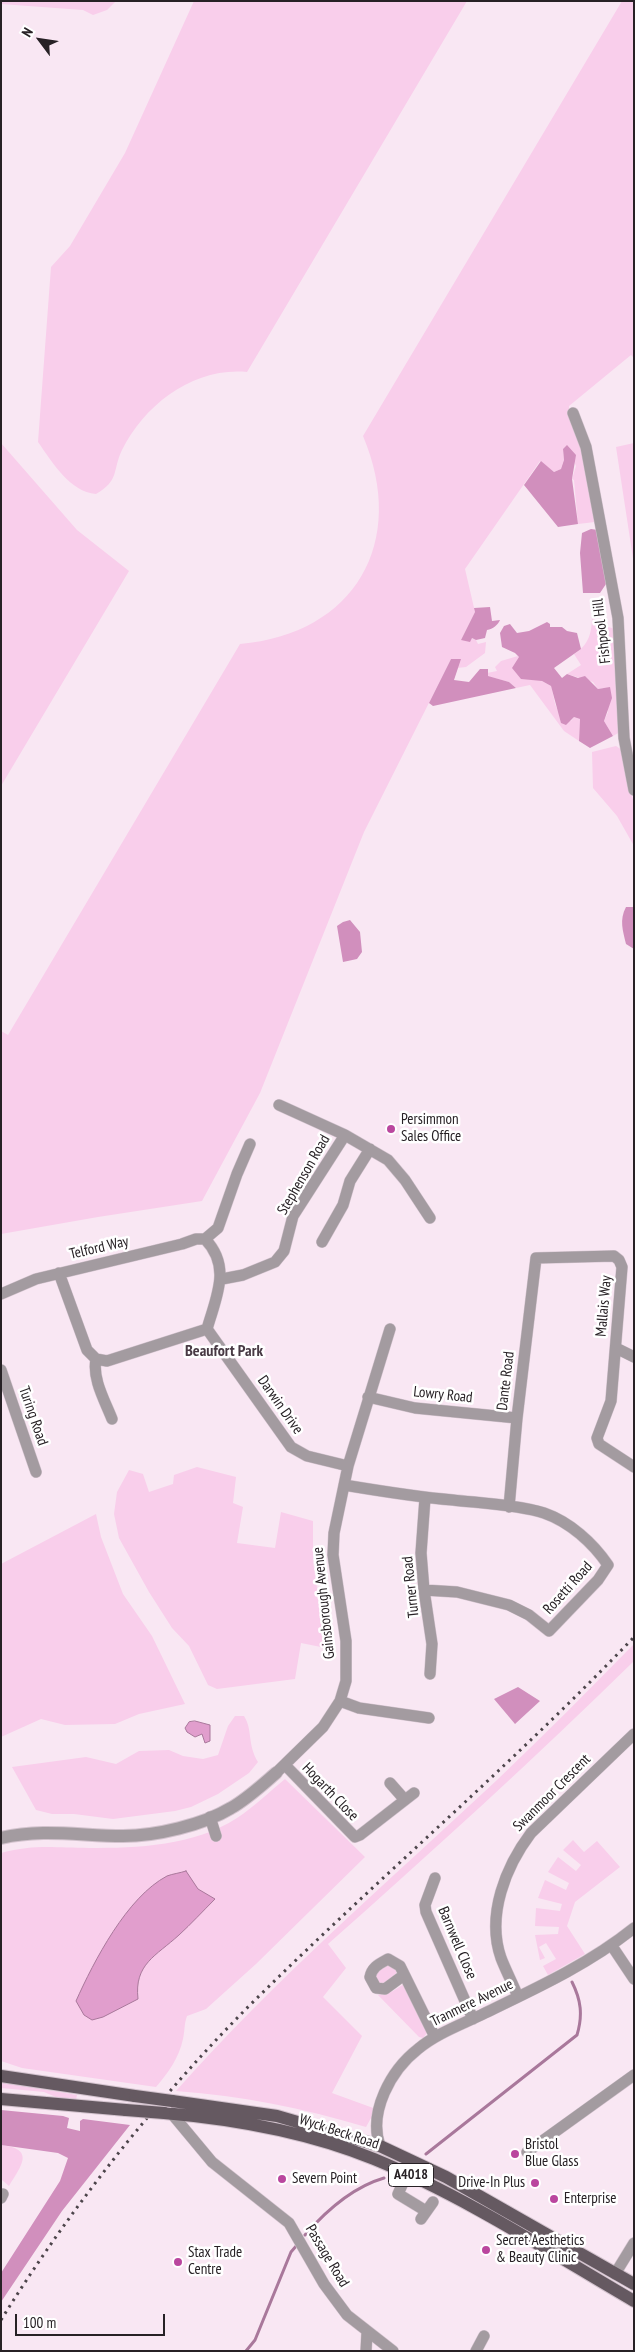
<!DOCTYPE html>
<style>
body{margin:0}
#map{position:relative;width:635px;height:2352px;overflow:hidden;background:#f9e7f3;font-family:"PT Sans Narrow",sans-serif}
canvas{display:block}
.frame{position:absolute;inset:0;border:2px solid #272125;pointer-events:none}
.north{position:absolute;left:15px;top:15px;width:50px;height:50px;-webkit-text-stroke:4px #fff;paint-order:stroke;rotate:301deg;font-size:14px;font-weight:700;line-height:20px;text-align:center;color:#272125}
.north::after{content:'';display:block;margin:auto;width:18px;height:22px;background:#272125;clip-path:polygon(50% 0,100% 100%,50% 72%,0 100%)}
.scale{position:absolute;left:15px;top:2314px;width:150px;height:22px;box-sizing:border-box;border:2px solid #272125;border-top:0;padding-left:6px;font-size:15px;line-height:18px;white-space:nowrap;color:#272125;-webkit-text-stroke:4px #fff;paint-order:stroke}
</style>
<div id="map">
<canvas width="635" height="2352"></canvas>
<div class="frame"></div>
<div class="north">N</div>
<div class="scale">100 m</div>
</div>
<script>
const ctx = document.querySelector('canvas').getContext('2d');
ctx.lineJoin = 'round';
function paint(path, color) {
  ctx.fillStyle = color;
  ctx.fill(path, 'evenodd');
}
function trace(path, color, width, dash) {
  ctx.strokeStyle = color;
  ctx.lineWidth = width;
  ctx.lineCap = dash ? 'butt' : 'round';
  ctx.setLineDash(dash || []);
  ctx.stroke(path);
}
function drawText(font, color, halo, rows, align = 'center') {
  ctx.font = font + ' "PT Sans Narrow",sans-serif';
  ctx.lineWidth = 5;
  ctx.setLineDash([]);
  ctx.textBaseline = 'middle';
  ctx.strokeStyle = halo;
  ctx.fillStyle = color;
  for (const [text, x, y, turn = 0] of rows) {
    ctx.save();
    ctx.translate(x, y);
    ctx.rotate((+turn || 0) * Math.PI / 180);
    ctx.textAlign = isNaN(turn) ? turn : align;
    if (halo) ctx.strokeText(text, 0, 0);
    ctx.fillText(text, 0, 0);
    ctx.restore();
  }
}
paint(new Path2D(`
 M1,1H116L107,10L93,15L83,10L1,4Z
 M194,1H467L247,372C194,367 145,404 122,450C112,471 120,480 96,494C70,492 52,462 38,442L51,267L70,246L125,153Z
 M622,1H634V358L631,355L569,406V418L582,450L595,522L578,524L574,480L572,479L576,466L567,446L563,449L564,460L561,469L554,472L540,461L465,569L475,612L461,640L472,638L476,640L478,644L486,642L485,653L466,667L457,668L451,659L364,832L260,1093L202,1201L98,1217L1,1234V1031L8,1035L240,644C355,634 408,542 363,436Z
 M1,443L77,530L129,571L1,786Z
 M634,443V565L616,447Z
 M592,616L602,625L615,629L620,732L613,736L604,721L608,712L603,688L598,689L593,682L567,674L581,665L574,654C589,645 592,632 592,616Z
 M518,656L542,681L551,686C556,703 553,712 571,721L574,717L580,719L579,741L564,731L530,685L516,688L509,682L487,676V673L497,671L495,667L501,661Z
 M616,746L622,750L634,804V846L617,816L593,788L592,752Z
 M197,1467L236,1477L233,1503L243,1507L237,1543L275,1548L281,1512L313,1521V1562L326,1648L301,1643L295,1679L217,1689L208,1685L189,1646L172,1628L149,1592L119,1538L114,1514L117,1492L129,1470L143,1474L149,1492L173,1484L174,1475Z
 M96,1514L101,1537L123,1594L152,1636L185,1704L139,1714L115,1724L65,1725L41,1719L1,1737V1564Z
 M634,1644V1661C535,1758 432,1852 328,1944L346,1968L323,1997L362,2036L332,2093L376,2109L366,2127C302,2108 243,2096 176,2091C275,1979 388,1882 497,1780C544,1735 589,1690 634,1644Z
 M235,1716H244C253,1730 247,1744 258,1762L249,1773L218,1794L191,1807L175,1811L113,1819L74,1814H52L36,1810L12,1767L86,1757L116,1764L139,1751L169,1750L183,1756L203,1759L218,1755L228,1726Z
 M285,1779L365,1857L256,1964L206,2009L187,2016C184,2024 185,2030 183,2039C179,2058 168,2073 156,2087L22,2068L1,2061V1853C35,1844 55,1848 89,1848C138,1848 194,1846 237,1818C254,1807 269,1792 285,1779Z
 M573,1840L584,1852L597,1841L620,1867L575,1902L567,1926L585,1954L548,1975L543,1966L556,1959L546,1943L539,1947L545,1958L540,1960L535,1935L558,1934L559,1927L535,1926L536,1908L560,1911L562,1904L538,1898L545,1880L566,1890L569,1883L548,1872L558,1857L576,1871L581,1865L563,1850Z
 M387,1965H392L397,1970L396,1976L384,1985L378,1984L374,1979L375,1973Z
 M404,1984L427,2033L423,2038L419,2037L378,1995L393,1991Z
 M1,2082L77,2095L76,2100L56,2097L44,2092L1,2088Z
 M1,2145C36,2149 21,2166 9,2186L1,2179Z`), '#f9ceeb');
paint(new Path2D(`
 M567,445L576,455L572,479L578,524L558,527L524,485L541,461L554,472L561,469L564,460L563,449Z
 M591,529L598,530L608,581L600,593H583L580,553L582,533Z
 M490,607L492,621L500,620C498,625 493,629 487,630L485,638L476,640L472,638L470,642L461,640L475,612L474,608Z
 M547,622L550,624V627H562L567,631L577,633L581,649L554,668L562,678L567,674L578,678L585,676L598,689L610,687L612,698L604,721L613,736L590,748L579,741L580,719L574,717L566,725L561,723L551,686L542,681L521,679L512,668L519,657L515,653L502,647L500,633L504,626L510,624L517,633L529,631Z
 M451,659H461L454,680L469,682L480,669H488V676L509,682L516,688L433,706L429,703Z
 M626,907H634V949L626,944C623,931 619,920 626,907Z
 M350,920L360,932L362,952L357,959L343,962L337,926L343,922Z
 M518,1687L540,1701L515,1724L494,1699Z
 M1,2110L63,2116L69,2118L67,2128L80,2131V2121L83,2119L130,2125L62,2211L1,2302V2273L60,2181L68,2158L58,2153L1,2145Z`), '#d18fbd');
const water = new Path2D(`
 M195,1721L210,1725V1741L205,1743L202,1734L195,1737L187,1732L185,1728L189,1722Z
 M186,1871L198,1889L215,1899C203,1911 191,1924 179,1935C156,1956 134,1964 138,1999L103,2017L92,2020L84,2015L76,2001C94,1961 127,1897 167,1876C172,1874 180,1873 186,1871Z`);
paint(water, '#e19ecd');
trace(water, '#a9789b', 1);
trace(new Path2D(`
 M426,2154L577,2035C583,2015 581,2000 572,1982
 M305,2235C325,2212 353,2187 384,2178
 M246,2351L255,2340L291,2252L297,2245`), '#a9789b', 3);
const minor = new Path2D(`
 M573,413L586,447L618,618L624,738L634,790
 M279,1105L345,1135L388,1160L405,1180L430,1218
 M205,1239L218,1228L237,1174L250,1144
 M322,1242L343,1205L350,1181L370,1149
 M59,1273L87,1350L96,1359L107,1361L207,1329
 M222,1279L243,1275L275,1262L284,1251L293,1216L345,1135
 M1,1294L36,1279L182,1244L196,1239H205C232,1267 216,1297 207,1329
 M207,1329L291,1447L307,1456L348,1466
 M616,1348L634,1357
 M96,1359C92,1379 105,1401 112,1419
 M1,1370L36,1472
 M368,1397L415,1408L517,1418
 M344,1485C380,1491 416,1497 453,1500C479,1503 520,1505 544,1513C570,1522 593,1543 608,1565L598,1580L549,1631L529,1615L509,1605L457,1592L424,1590
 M425,1498L421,1553L424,1590L432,1644L430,1674
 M509,1507L517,1418L536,1258L614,1256L619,1260L622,1267L611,1401L597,1438L599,1444L634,1467
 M340,1701L359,1708L429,1718
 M285,1765L355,1837L360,1835L414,1793
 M276,1773L323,1727L340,1701L346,1681V1641L333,1555L334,1533L348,1466L390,1329
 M390,1783L405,1800
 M210,1817L216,1836
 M435,1878L425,1905L426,1912L473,2019
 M612,1946L634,1979
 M404,1975L385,1989L376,1988L370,1977C372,1967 379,1964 388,1959L400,1966L435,2037
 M518,1997C513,1984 506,1971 501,1958C486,1915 506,1866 531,1833L634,1734
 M172,2114L212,2162L289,2223L324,2284L347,2315L393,2351
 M380,2146C368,2112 391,2070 418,2049C437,2033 463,2024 485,2013C537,1988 589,1964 634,1928
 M527,2152L634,2075
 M407,2174L398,2194L426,2211
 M1,2198L3,2194
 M421,2219L433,2202
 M615,2274L634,2243
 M366,2351L367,2332
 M476,2351L484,2336`);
const tertiary = new Path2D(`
 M1,1838C43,1828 81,1836 123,1836C156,1836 203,1825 231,1808C247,1799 262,1785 276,1773`);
const primary = new Path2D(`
 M1,2076L135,2096
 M1,2099L126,2110
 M172,2101L277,2116L380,2146L446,2177L634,2284
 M164,2113C234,2119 308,2132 374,2159C464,2196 550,2252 634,2301`);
trace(minor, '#d3c3ce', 12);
trace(tertiary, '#d3c3ce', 14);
trace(primary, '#d3c3ce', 14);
trace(minor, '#a39ba0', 11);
trace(tertiary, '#a39ba0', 12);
trace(primary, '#655961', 12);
trace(new Path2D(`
 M1,2320C71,2207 158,2097 251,2004C377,1879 512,1765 634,1637`), '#4c444a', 3, [2.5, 5]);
const primaryBridge = new Path2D(`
 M135,2096L172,2101
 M126,2110L164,2113`);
trace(primaryBridge, '#d3c3ce', 14, []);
trace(primaryBridge, '#655961', 12);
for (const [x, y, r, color] of [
 [391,1129,5,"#ba469e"],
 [515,2154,5,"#ba469e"],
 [282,2179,5,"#ba469e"],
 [535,2183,5,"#ba469e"],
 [554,2199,5,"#ba469e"],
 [486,2250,5,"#ba469e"],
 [178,2262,5,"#ba469e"]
]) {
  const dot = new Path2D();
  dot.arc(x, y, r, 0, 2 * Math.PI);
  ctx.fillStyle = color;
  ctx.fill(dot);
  trace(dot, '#fff', 2);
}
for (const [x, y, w] of [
 [411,2175,45]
]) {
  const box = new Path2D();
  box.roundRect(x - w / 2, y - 11.5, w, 23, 4);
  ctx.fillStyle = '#fff';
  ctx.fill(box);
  trace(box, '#272125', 1);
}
drawText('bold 14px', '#272125', null, [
 ["A4018",411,2175]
]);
drawText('15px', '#272125', '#fff', [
 ["Fishpool Hill",602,631,-97],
 ["Stephenson Road",304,1175,-60],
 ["Telford Way",99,1248,-13],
 ["Mallais Way",604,1306,-85],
 ["Dante Road",506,1381,-83],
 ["Lowry Road",443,1395,6],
 ["Darwin Drive",280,1405,55],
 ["Turing Road",33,1416,71],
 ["Turner Road",411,1587,-96],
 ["Rosetti Road",568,1588,-48],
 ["Gainsborough Avenue",324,1603,-96],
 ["Hogarth Close",330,1792,46],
 ["Swanmoor Crescent",552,1793,-45],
 ["Barnwell Close",457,1943,67],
 ["Tranmere Avenue",472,2003,-26],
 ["Wyck Beck Road",339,2132,18],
 ["Passage Road",327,2256,59]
]);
drawText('15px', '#272125', '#fff', [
 ["Persimmon",401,1120],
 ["Sales Office",401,1137],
 ["Bristol",525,2145],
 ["Blue Glass",525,2162],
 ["Severn Point",292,2179],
 ["Drive-In Plus",525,2183,"right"],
 ["Enterprise",564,2199],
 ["Secret Aesthetics",496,2241],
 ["& Beauty Clinic",496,2258],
 ["Stax Trade",188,2253],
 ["Centre",188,2270]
], 'left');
drawText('bold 16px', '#483a44', '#fff', [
 ["Beaufort Park",224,1351]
]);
</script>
